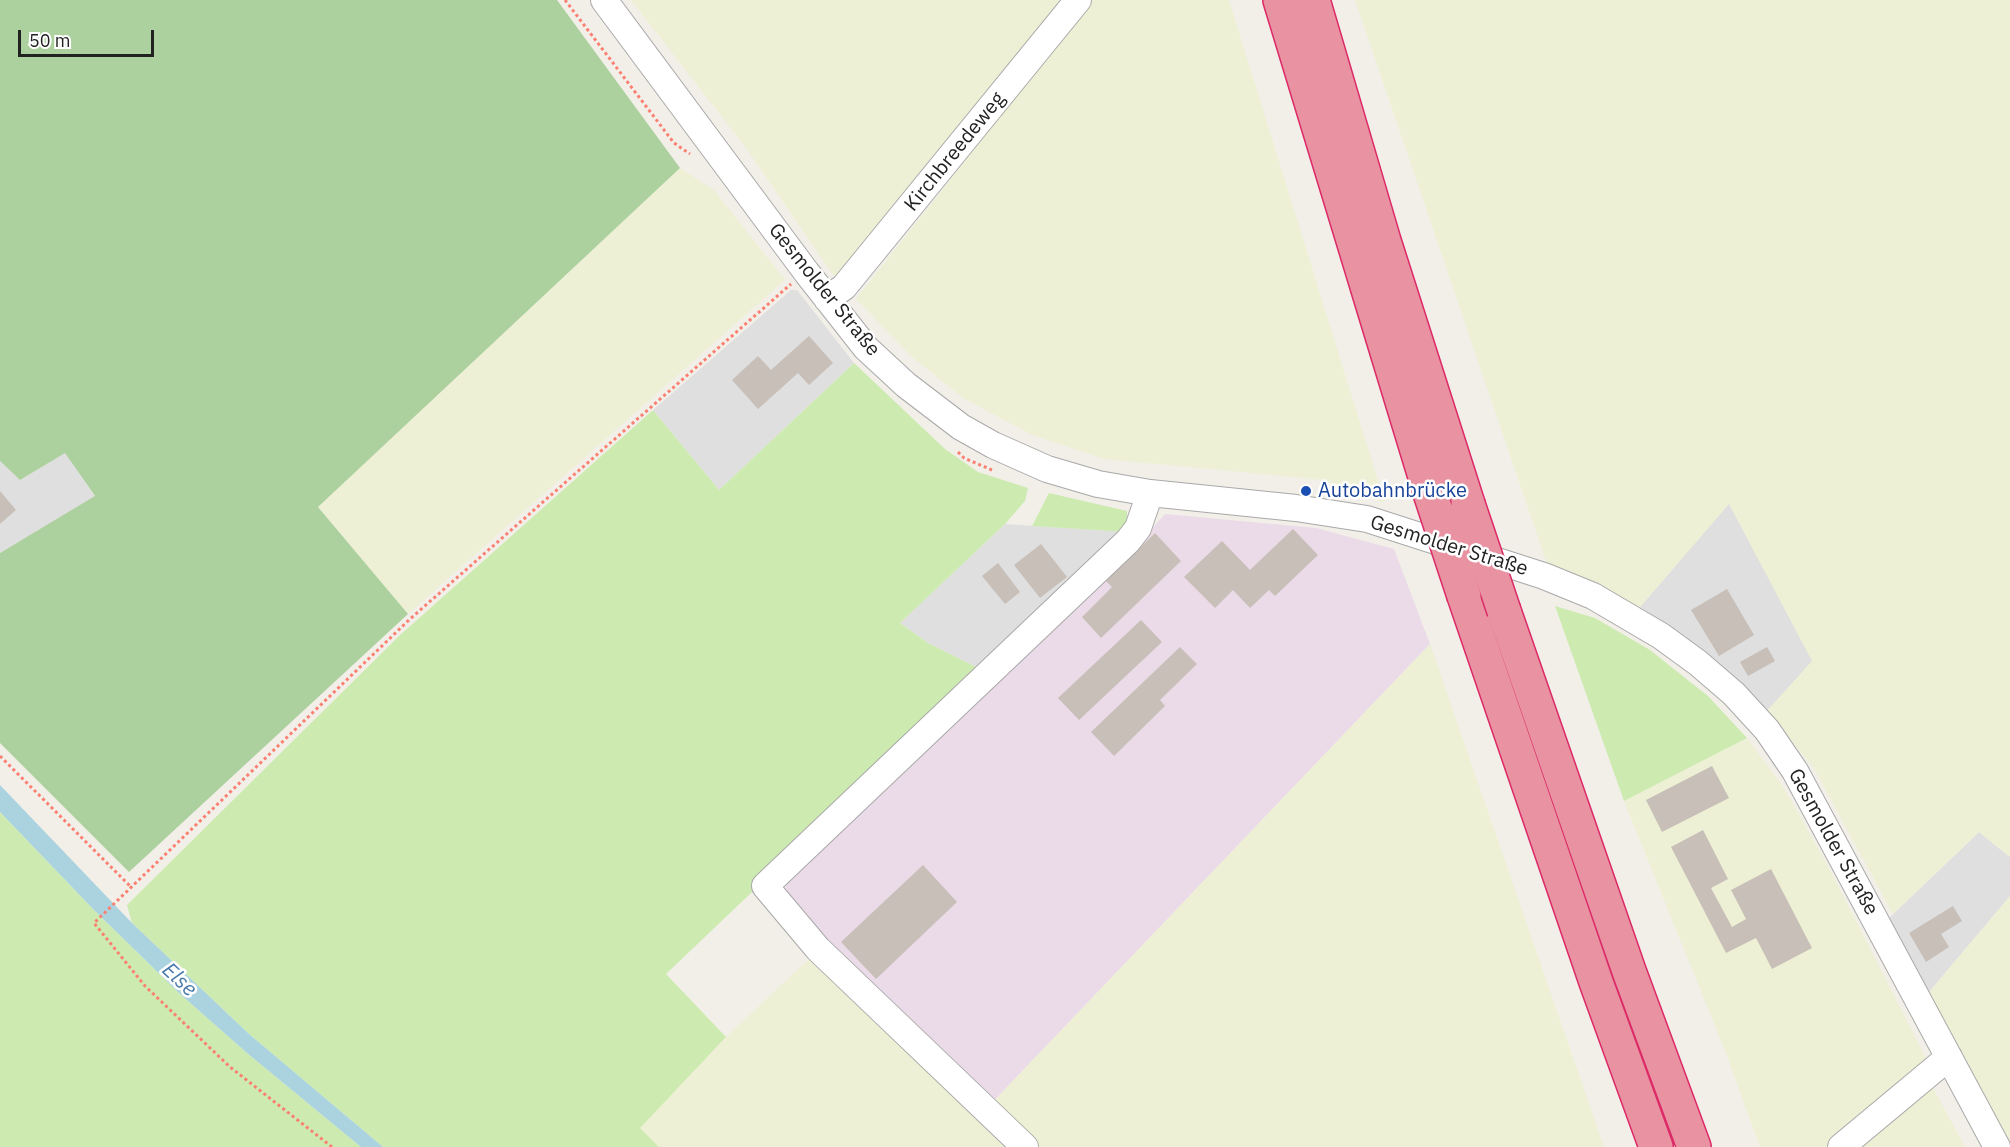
<!DOCTYPE html>
<meta charset="utf-8">
<style>
body{margin:0}
#map{position:relative;width:2010px;height:1147px;overflow:hidden;background:#f2efe9;font-family:"IBM Plex Sans",sans-serif}
canvas{display:block}
.scale{position:absolute;left:18px;top:30px;width:136px;height:27px;box-sizing:border-box;border:3px solid #222;border-top:0;padding-left:8px;font-size:18px;line-height:21px;white-space:nowrap;color:#222;-webkit-text-stroke:4px #fff;paint-order:stroke}
</style>
<div id="map">
<canvas width="2010" height="1147"></canvas>
<div class="scale">50 m</div>
</div>
<script>
const ctx = document.querySelector('canvas').getContext('2d');
ctx.lineJoin = 'round';
function paint(path, color) {
  ctx.fillStyle = color;
  ctx.fill(path, 'evenodd');
}
function trace(path, color, width, dash) {
  ctx.strokeStyle = color;
  ctx.lineWidth = width;
  ctx.lineCap = dash ? 'butt' : 'round';
  ctx.setLineDash(dash || []);
  ctx.stroke(path);
}
function drawText(font, color, halo, rows, align = 'center') {
  ctx.font = font + ' "IBM Plex Sans",sans-serif';
  ctx.lineWidth = 5;
  ctx.setLineDash([]);
  ctx.textBaseline = 'middle';
  ctx.strokeStyle = halo;
  ctx.fillStyle = color;
  for (const [text, x, y, turn = 0] of rows) {
    ctx.save();
    ctx.translate(x, y);
    ctx.rotate((+turn || 0) * Math.PI / 180);
    ctx.textAlign = isNaN(turn) ? turn : align;
    if (halo) ctx.strokeText(text, 0, 0);
    ctx.fillText(text, 0, 0);
    ctx.restore();
  }
}
paint(new Path2D(`
 M791,290H797L854,363L719,490L653,410Z
 M65,452L95,497L0,553V461L20,480Z
 M1729,503L1813,661L1767,711L1698,648L1640,607Z
 M1005,524L1127,532L984,671L928,643L900,623Z
 M1979,832L2010,857V896L1925,997L1887,920Z`), '#e0dfdf');
paint(new Path2D(`
 M1165,514L1316,528L1394,549L1430,644L988,1107L783,894L790,876L1141,541Z`), '#ebdbe8');
paint(new Path2D(`
 M631,0H1070L840,280L833,275L746,148Z
 M1092,0H1229L1385,503L1325,480L1104,459L1032,435L963,398L912,357L856,299Z
 M1355,0H2010V857L1979,832L1893,914L1813,767L1767,711L1812,661L1729,504L1640,607L1547,564Z
 M680,168L714,190L785,280L408,614L318,507Z
 M1430,644L1604,1147H1031L988,1107Z
 M1747,738L1784,788L1830,870L1927,1060L1832,1147H1760L1725,1051L1624,801Z
 M2010,896V1147H2008L1925,997Z
 M813,955L1014,1147H659L639,1128L726,1037Z
 M1929,1080L1965,1147H1850Z`), '#eef0d5');
paint(new Path2D(`
 M854,363L945,449L978,472L1028,488L1025,501L1005,524L900,623L928,643L984,671L666,974L726,1037L640,1128L659,1147H383L249,1034L132,923L127,905L399,636L653,410L719,490Z
 M1049,493L1127,511V532L1032,526Z
 M1555,606L1595,618L1650,650L1708,696L1747,738L1624,801Z
 M0,812L94,910L179,993L247,1053L361,1147H0Z`), '#cdebb0');
paint(new Path2D(`
 M0,0H557L680,168L318,507L408,614L129,872L0,743V553L95,496L65,453L20,480L0,461Z`), '#add19e');
paint(new Path2D(`
 M0,785L132,923L249,1034L383,1147H361L247,1053L179,993L94,910L0,812Z`), '#aad3df');
paint(new Path2D(`
 M809,336L833,363L809,385L798,373L758,409L732,380L758,356L771,370Z
 M0,491L16,510L0,524Z
 M1293,529L1318,555L1275,596L1269,590L1250,608L1233,590L1215,608L1184,577L1222,541L1250,570Z
 M1155,533L1181,561L1101,638L1082,617L1112,587L1106,581Z
 M1041,544L1067,577L1040,598L1014,565Z
 M998,563L1020,592L1005,604L982,576Z
 M1727,589L1754,635L1719,656L1691,610Z
 M1141,620L1162,642L1079,720L1058,698Z
 M1180,647L1197,664L1160,700L1165,706L1114,756L1091,732Z
 M1767,647L1775,661L1748,676L1740,662Z
 M1712,766L1729,798L1662,832L1646,800Z
 M1703,830L1728,879L1711,888L1732,927L1746,919L1731,890L1771,869L1812,948L1772,969L1756,938L1726,953L1671,847Z
 M923,865L957,902L876,979L841,942Z
 M1953,906L1962,921L1941,934L1949,947L1926,962L1909,933Z`), '#c7bfb8');
const minor = new Path2D(`
 M604,0L807,273L866,348L906,385L961,427L993,445L1047,469L1098,484L1150,493L1296,508L1367,519L1544,576L1593,596L1661,636L1698,663L1734,694L1767,730L1795,771L1997,1147
 M827,299L844,287L1078,0
 M1025,1147L818,949L765,886L1128,541L1138,528L1150,493
 M1841,1147L1949,1057`);
const highway = new Path2D(`
 M1280,0L1429,490
 M1313,0L1384,241L1468,504
 M1464,596L1596,982L1656,1147
 M1504,611L1629,971L1694,1147`);
trace(minor, '#a9a9a9', 28);
trace(highway, '#dc2a67', 36);
trace(new Path2D(`
 M565,0L674,143L690,154
 M958,452L964,458L992,470
 M0,756L132,888
 M332,1147L230,1067L145,986L94,923L410,619L791,284`), '#fa8072', 3, [3, 3]);
trace(minor, '#fff', 26);
trace(highway, '#e892a2', 33);
const highwayBridge = new Path2D(`
 M1429,490L1464,596
 M1468,504L1504,611`);
trace(highwayBridge, '#dc2a67', 36, []);
trace(highwayBridge, '#e892a2', 33);
for (const [x, y, r, color] of [
 [1306,491,6,"#1a4fb4"]
]) {
  const dot = new Path2D();
  dot.arc(x, y, r, 0, 2 * Math.PI);
  ctx.fillStyle = color;
  ctx.fill(dot);
  trace(dot, '#fff', 2);
}
drawText('20px', '#222', '#fff', [
 ["Kirchbreedeweg",955,152,-51],
 ["Gesmolder Straße",824,290,51],
 ["Gesmolder Straße",1449,546,17],
 ["Gesmolder Straße",1833,842,61]
]);
drawText('20px', '#164399', '#fff', [
 ["Autobahnbrücke",1318,491]
], 'left');
drawText('italic 21px', '#4a7aab', '#fff', [
 ["Else",179,980,43]
]);
</script>
